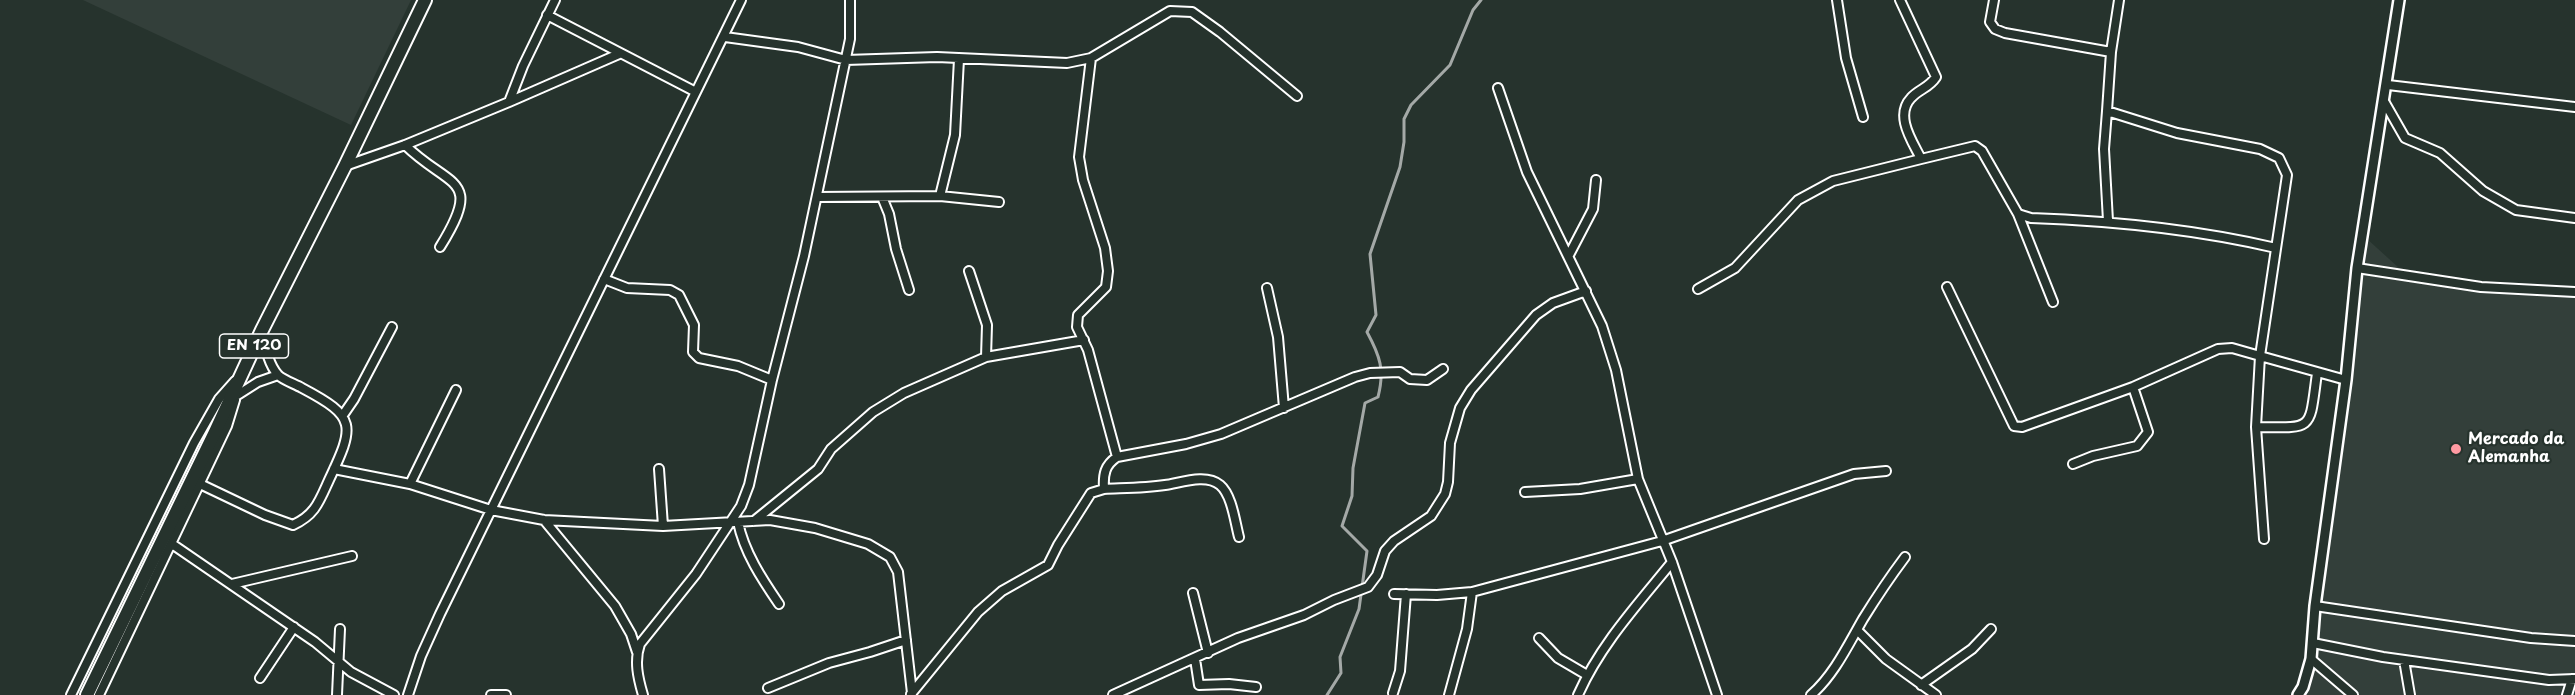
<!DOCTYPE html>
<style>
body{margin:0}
canvas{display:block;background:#26332d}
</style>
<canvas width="2575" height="695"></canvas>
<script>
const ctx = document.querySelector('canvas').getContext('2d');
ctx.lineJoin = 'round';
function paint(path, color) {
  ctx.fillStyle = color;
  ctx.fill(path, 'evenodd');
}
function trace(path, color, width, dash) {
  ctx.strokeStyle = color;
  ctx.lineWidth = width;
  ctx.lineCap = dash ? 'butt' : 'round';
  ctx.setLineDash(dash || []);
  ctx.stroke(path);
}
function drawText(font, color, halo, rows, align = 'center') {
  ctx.font = font + ' "Playpen Sans",sans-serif';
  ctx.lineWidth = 4.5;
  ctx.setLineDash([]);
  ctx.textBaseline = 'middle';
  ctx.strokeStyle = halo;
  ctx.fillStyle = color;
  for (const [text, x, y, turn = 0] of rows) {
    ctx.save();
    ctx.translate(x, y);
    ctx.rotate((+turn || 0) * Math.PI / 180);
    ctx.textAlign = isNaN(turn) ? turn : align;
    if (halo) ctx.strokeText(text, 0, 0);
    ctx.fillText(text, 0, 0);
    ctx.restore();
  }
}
paint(new Path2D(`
 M83,0H411L351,125Z
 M2366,238L2410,278L2575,292V695H2298L2303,687Z`), '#333f3a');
trace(new Path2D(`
 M1327,695L1341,673L1340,657L1359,609L1367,551L1342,526L1352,496L1353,468L1365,403L1378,397C1385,370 1380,356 1367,332L1376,315L1370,254L1400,167L1404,142V119L1411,105L1450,65L1473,10L1481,0`), '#a4a9a7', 3);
const minor = new Path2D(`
 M1837,0L1846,58L1863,117
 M1900,0L1936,77C1929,88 1919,89 1911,98C1894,116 1913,142 1921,159L1975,146L1982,151L2018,214L2031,218C2114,221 2195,229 2276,248
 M1994,0L1990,22L1995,29L2005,33L2111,52
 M2119,0L2111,52L2107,111L2177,133L2260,149L2279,158L2287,175L2260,356L2346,380
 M547,15L696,92
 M725,37L798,47L846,60L937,57L1067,63L1091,58L1170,11L1192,12L1220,32L1297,96
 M1091,58L1079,157L1083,180L1105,248L1108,271L1106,287L1078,315L1077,327L1088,350L1117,457
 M2388,85L2575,107
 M1498,88L1527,172L1602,326L1616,370L1638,479L1672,562L1717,695
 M509,102L619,54
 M2385,103L2405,138L2440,153L2483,191L2516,210L2575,218
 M2107,111L2104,149L2108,221
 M405,145C450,189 484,176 440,247
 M345,166L405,145L509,102L523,66L555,0
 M940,196L999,202
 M817,197L940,196L955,135L959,59
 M882,197L889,214L896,249L909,290
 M2018,214L2053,302
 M1569,255L1593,209L1596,180
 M2357,268L2481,287L2575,292
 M969,271L987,325L986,357
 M604,279L627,288L670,290L679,295L694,325L693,352L699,358L738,366L772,380
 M1947,287L2014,426L2022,427L2133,387L2218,349L2232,348L2260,356L2256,427L2264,539
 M1267,288L1278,337L1284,408
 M1698,289L1735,268L1798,200L1833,181L1921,159
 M236,396L258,382L278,375
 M343,415L354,399L392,327
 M2256,427C2315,428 2309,431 2317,373
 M2073,464L2093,456L2137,446L2148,432L2133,387
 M334,469L410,484L491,510L544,520L663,526L770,520L815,528L868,544L890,557L898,572L912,693
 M659,469L663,526
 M200,484L265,515L293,525C315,515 319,502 329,480C355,425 357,417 302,388C295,384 283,380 278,375C268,364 265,345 262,332
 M410,484L456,390
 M1104,489C1124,488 1145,488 1165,485C1180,483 1206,473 1220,485C1232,495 1235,522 1239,537
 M1525,492L1580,489L1638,479
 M544,520L615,606L631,634L637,652
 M754,521L818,469L831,449L873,412L904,393L986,357L1084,340
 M738,522C744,552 762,579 779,604
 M172,544L315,642L351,672L394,695
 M232,584L352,556
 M1193,593L1208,653
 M1394,594L1437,595L1472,592L1662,541L1854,474L1886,471
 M2315,606L2531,638L2575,641
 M1857,630L1886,659L1936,695
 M1539,638L1558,658L1587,675
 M2313,643L2383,657L2549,680L2575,679
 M1195,659L1199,685L1229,684L1256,687
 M2311,659L2353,695
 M2404,660L2410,695
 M260,678L294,627
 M1921,685L1972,649L1991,629
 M768,688L829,663L870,652L906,640
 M1393,693L1400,671L1406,594
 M911,694L978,612L1002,591L1048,565L1058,545L1091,493L1104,489C1103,474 1105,465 1117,457L1186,444L1221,434L1355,377L1370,373L1400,372L1410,379L1427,380L1443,369
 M71,695L194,443L219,399L235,381
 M99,695L227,426L235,400
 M337,695L340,629
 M408,695L421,656L440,614L741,0
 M491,695H506
 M643,695C638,678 634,661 640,644L696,574L741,506L749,485L772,380L804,256L850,39V0
 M1113,695L1238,638L1304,615L1334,600L1368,587L1377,575L1385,551L1394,541L1431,516L1445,494L1448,482L1450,443L1460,408L1471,390L1536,315L1553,303L1586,291
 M1449,695L1467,629L1472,592
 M1578,695C1600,645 1638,604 1672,562
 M1811,695C1834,675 1848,645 1863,619C1876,598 1890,577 1905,557
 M2567,695L2572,679`);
const tertiary = new Path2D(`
 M2298,695L2303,687L2311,659L2315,606L2346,380L2357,268L2399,0`);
const primary = new Path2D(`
 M87,695L215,432L262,330L345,166L425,0`);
trace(minor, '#fff', 12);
trace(tertiary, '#fff', 14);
trace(primary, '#fff', 16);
trace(minor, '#26332d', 8);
trace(tertiary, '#26332d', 9);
trace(primary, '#26332d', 12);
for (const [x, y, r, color] of [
 [2456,449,6,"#ff9aa2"]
]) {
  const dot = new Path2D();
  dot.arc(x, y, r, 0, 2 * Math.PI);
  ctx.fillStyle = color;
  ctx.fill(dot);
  trace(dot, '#26332d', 2);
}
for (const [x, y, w] of [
 [254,346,69]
]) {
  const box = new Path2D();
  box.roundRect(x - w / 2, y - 12, w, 24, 4.5);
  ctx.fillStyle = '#26332d';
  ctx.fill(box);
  trace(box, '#fff', 1.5);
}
drawText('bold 15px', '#fff', null, [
 ["EN 120",254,346]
]);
drawText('bold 16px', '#fff', '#26332d', [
 ["Mercado da",2468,440],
 ["Alemanha",2468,458]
], 'left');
</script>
